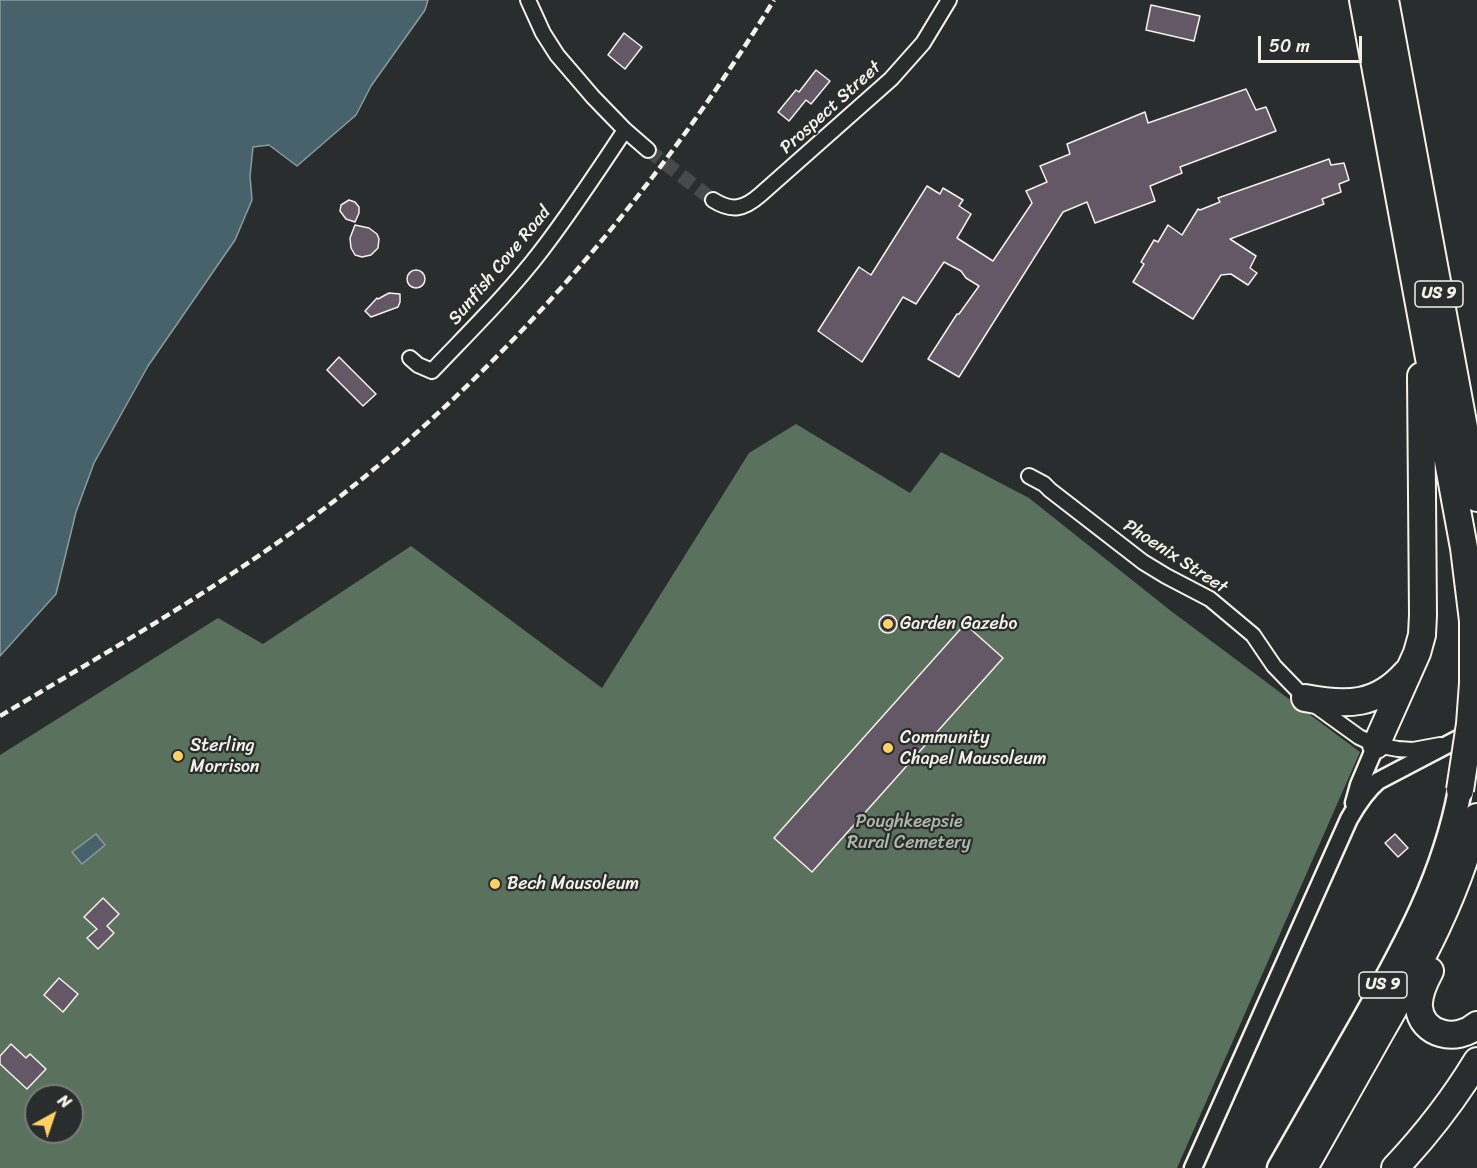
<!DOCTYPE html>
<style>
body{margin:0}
#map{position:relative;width:1477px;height:1168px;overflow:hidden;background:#2a2d2e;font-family:Sriracha,sans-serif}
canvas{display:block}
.north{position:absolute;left:24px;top:1084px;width:60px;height:60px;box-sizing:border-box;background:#2a2d2e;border:2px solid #7b7b78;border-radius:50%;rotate:40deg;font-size:16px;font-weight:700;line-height:24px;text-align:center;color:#f4f1e8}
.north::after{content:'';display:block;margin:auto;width:21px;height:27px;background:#ffd166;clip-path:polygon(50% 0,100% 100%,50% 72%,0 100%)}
.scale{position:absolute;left:1258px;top:36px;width:104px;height:27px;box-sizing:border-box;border:3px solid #f4f1e8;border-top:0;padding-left:8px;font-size:18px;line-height:21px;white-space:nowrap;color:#f4f1e8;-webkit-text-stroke:4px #2a2d2e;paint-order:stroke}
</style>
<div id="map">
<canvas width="1477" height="1168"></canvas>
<div class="north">N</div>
<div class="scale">50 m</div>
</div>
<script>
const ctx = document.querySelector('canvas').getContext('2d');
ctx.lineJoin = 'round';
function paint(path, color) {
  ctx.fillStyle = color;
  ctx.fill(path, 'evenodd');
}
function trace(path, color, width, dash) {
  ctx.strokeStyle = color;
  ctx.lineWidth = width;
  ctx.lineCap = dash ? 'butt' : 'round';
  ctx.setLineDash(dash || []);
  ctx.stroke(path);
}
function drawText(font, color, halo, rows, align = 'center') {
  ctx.font = font + ' Sriracha,sans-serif';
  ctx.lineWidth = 4.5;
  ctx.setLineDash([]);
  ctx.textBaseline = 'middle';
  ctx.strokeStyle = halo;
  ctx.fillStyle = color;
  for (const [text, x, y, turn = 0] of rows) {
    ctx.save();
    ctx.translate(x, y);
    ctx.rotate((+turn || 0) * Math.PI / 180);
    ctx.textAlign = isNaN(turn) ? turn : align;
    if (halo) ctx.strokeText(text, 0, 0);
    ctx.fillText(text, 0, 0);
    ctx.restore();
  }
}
paint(new Path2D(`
 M796,424L910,493L941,452L1029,498L1171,611L1360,752L1177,1168H0V755L218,618L263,644L411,546L602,688L749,453ZM36,1096H72V1132H36Z`), '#5a715d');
const water = new Path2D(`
 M0,0H428L425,10L371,86L356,115L297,166L269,145L253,147L250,176L252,200L235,240L148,366L94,463L76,512L56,594L0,656Z
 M96,834L105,845L82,864L72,852Z`);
paint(water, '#47626b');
trace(water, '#8c9b9d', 1.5);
const building = new Path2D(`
 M1151,5L1200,16L1194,41L1146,30Z
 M624,33L642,47L625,69L608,55Z
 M816,70L830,81L811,104L806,100L789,121L778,112L796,90L799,92Z
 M1246,89L1256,110L1266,107L1276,131L1180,167L1182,173L1150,186L1155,201L1095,223L1087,202L1063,212L959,377L928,359L957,314H959L979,286L966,278L961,271L944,262L916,304L903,297L862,362L818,331L859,267L871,275L927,186L940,194L943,188L963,200L959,206L971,214L957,238L993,261L1032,203L1026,191L1047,182L1040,166L1070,154L1067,144L1145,112L1148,123Z
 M1329,159L1331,165L1344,163L1349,180L1339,184L1341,192L1322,199L1324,204L1230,239L1256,256L1250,268L1257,273L1248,285L1231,274L1221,275L1193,319L1133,282L1144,264L1141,262L1154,240L1158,242L1168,225L1182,235L1198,209L1200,210L1220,202L1218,198Z
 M349,200L355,202L359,207V213L355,222L346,219L340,211L341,205Z
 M355,225L369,228L377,234L379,239L378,248L371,255L362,257L355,255L351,248L350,238Z
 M407 279a9 9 0 1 1 18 0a9 9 0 1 1-18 0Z
 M389,293L400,294V302L398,307L371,317L365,311L377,298L378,299Z
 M339,357L376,394L363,406L327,370Z
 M879 624a9 9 0 1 1 18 0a9 9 0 1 1-18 0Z
 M965,624L1003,658L812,872L774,838Z
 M1395,834L1408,848L1398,857L1385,843Z
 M103,898L119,914L107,926L114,933L98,949L87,938L97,929L84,917Z
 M59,978L78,994L63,1012L44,995Z
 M11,1044L26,1058L30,1054L46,1069L27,1089L0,1064V1056Z`);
paint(building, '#655866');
trace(building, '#f4f1e8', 1.5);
trace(new Path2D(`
 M648,150L713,200`), '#484a4a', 14, [14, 7]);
const minor = new Path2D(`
 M528,0L543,33L557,55L593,97L625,130L648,150
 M713,200C732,212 744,209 760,195L891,79L923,43L949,0
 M410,358L418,365L432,371C469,332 508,294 541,251C571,212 598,171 625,130
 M1029,476L1044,484L1050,490L1143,562L1166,576L1210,599L1253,635L1274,666L1305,698L1359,737L1376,745L1398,749L1413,750L1440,745`);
const tertiary = new Path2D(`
 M1354,803L1359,785L1376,745
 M1193,1168L1349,819C1357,805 1365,792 1378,781L1460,738`);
const trunk = new Path2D(`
 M1279,1168C1307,1119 1335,1070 1363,1021C1405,946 1444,876 1460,790`);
const motorway = new Path2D(`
 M1363,0L1464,548L1473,621V683
 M1385,0L1477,498
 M1305,698C1346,706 1377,706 1406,673
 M1376,745L1417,653L1422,635L1423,615L1421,376
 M1430,971C1424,982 1418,994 1419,1007C1421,1035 1457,1043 1477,1025
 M1304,1168C1329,1123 1355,1078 1380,1033C1421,962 1457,896 1477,817
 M1395,1168C1426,1135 1454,1099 1477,1061`);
trace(minor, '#f4f1e8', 18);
trace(tertiary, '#f4f1e8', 21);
trace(trunk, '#f4f1e8', 27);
trace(motorway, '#f4f1e8', 30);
trace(minor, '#2a2d2e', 14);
trace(tertiary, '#2a2d2e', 16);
trace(trunk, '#2a2d2e', 22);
trace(motorway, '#2a2d2e', 26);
trace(new Path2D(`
 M0,716C111,650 222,586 325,508C505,371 656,192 774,0`), '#f4f1e8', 4.5, [9, 4.5]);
const motorwayBridge = new Path2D(`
 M1460,790L1470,724L1473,683`);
trace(motorwayBridge, '#f4f1e8', 30, []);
trace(motorwayBridge, '#2a2d2e', 26);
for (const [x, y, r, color] of [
 [888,624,6,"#ffd166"],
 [888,748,6,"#ffd166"],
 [178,756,6,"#ffd166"],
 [495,884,6,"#ffd166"]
]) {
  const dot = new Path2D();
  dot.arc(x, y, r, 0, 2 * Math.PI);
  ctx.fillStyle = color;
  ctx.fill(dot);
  trace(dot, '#2a2d2e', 2);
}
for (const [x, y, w] of [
 [1439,294,48],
 [1383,985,48]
]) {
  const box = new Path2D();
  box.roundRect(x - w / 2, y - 13, w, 26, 4.5);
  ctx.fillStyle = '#2a2d2e';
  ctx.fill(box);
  trace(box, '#f4f1e8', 1.5);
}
drawText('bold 16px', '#f4f1e8', null, [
 ["US 9",1439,294],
 ["US 9",1383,985]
]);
drawText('18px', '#f4f1e8', '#2a2d2e', [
 ["Prospect Street",831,108,-42],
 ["Sunfish Cove Road",500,266,-50],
 ["Phoenix Street",1175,557,33]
]);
drawText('18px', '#f4f1e8', '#2a2d2e', [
 ["Garden Gazebo",900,624],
 ["Community",900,738],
 ["Chapel Mausoleum",900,759],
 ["Sterling",190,746],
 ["Morrison",190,767],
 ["Bech Mausoleum",507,884]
], 'left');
drawText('18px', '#afb7a9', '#2a2d2e', [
 ["Poughkeepsie",909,822],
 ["Rural Cemetery",909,843]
]);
</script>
